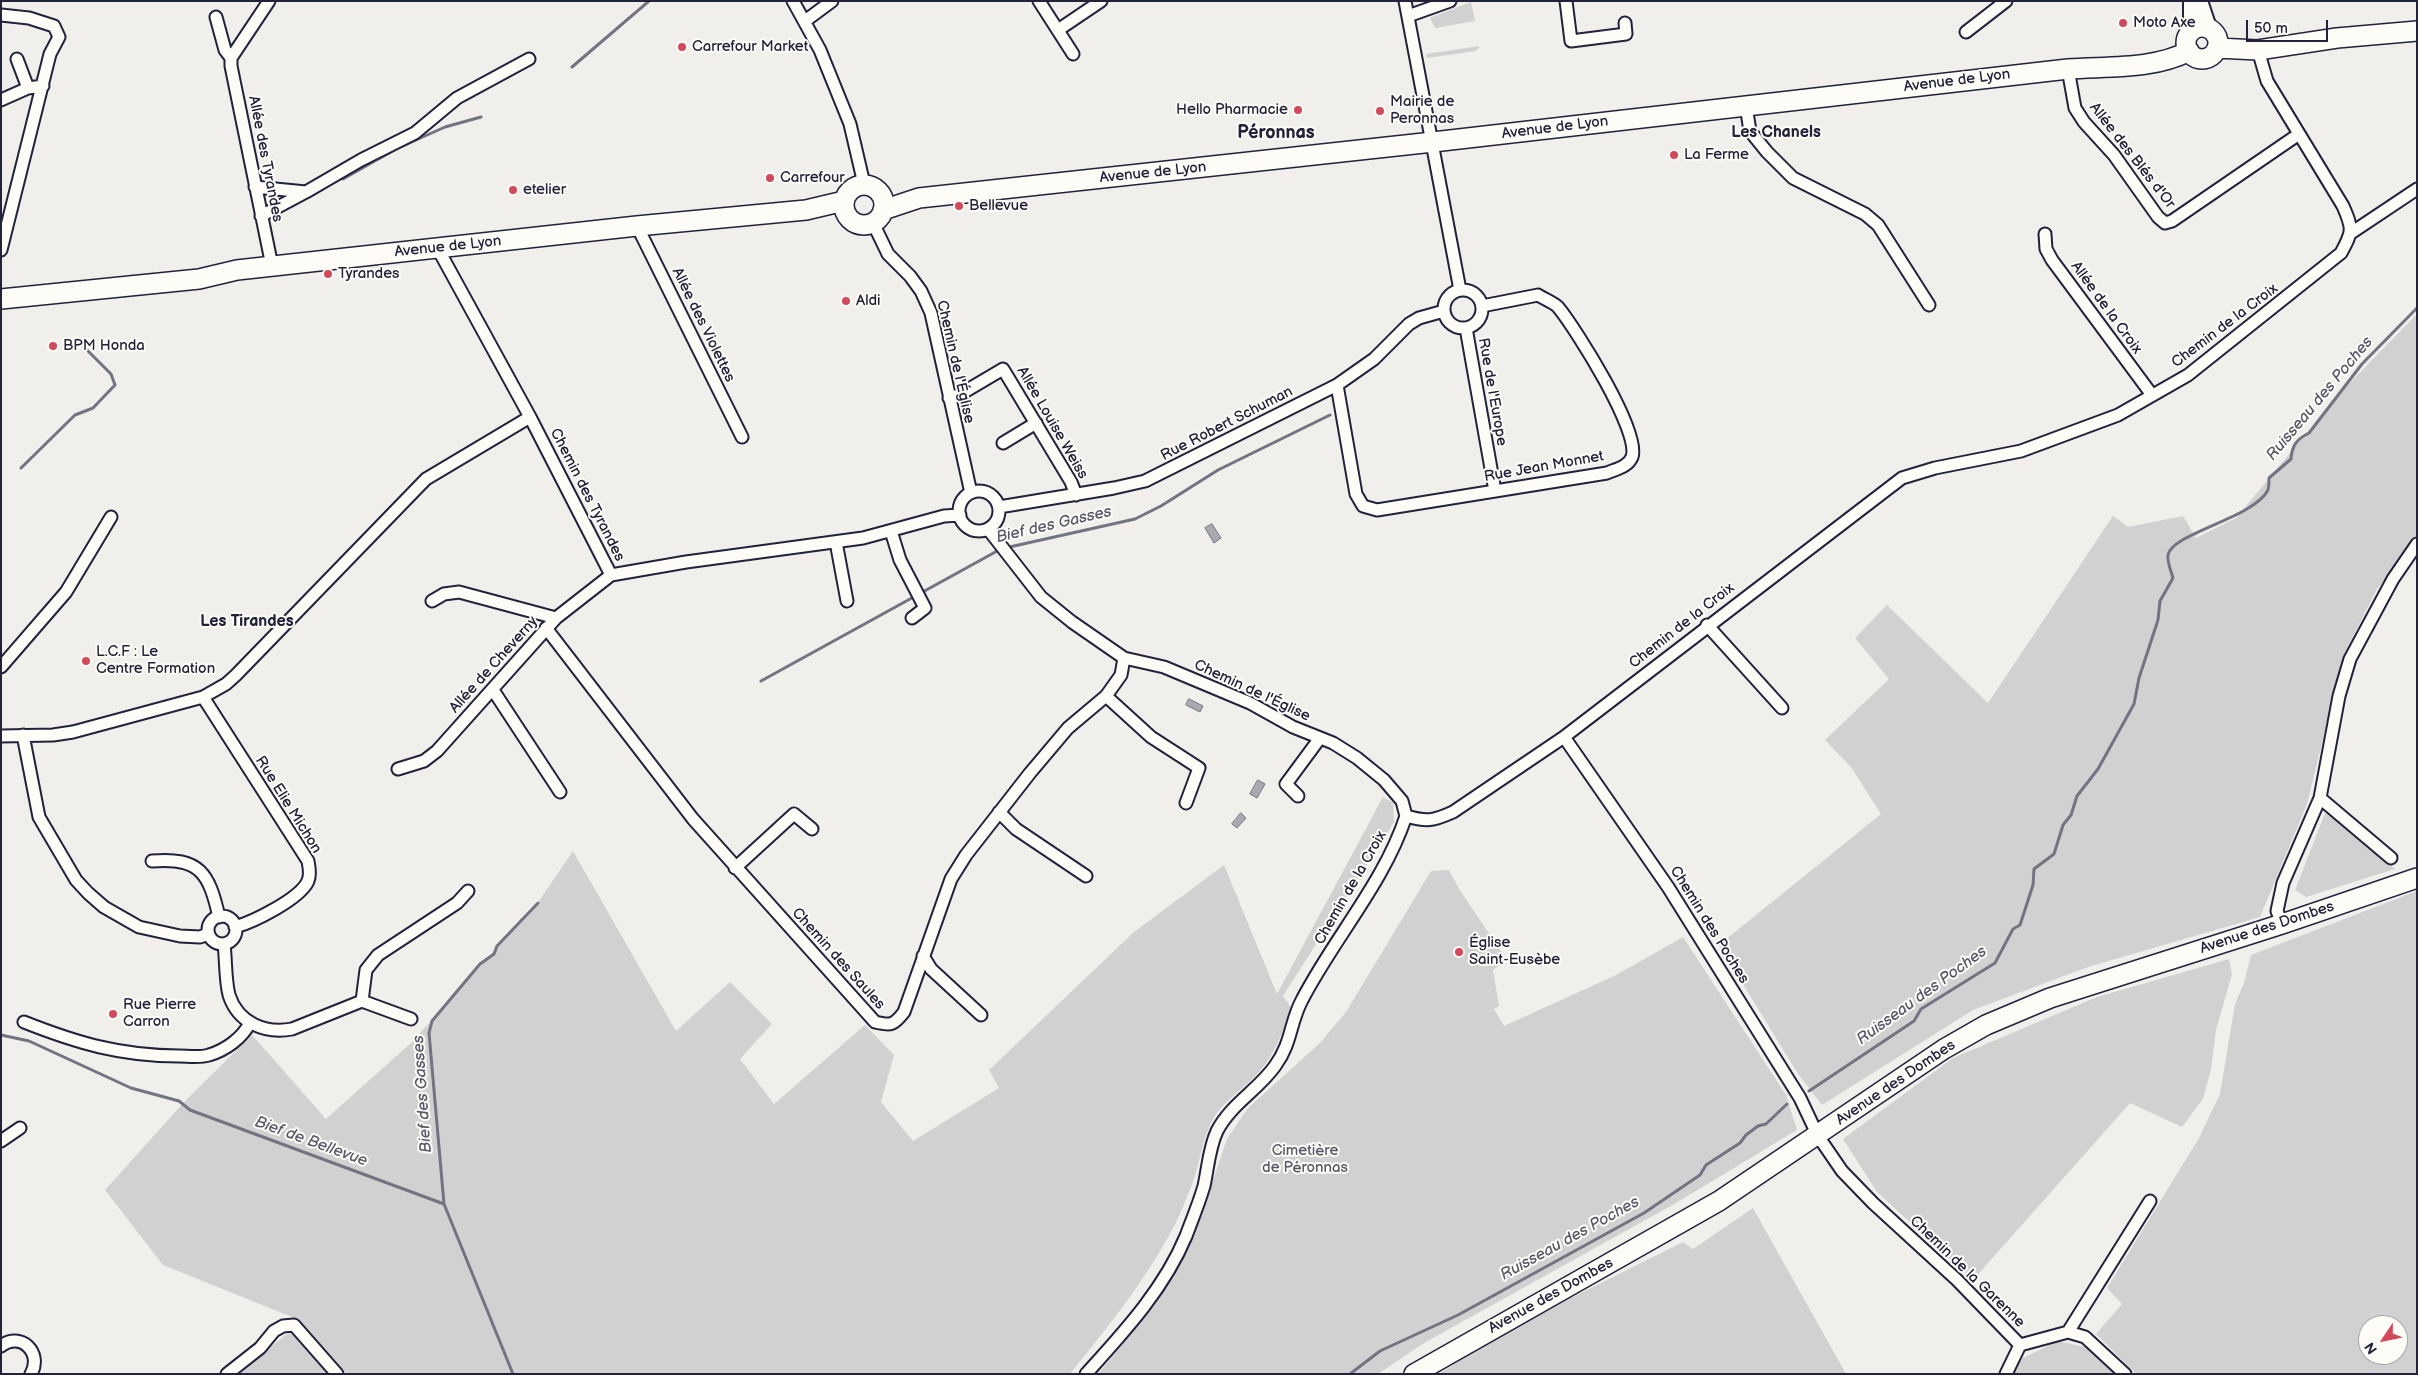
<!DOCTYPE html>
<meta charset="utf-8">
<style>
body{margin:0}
#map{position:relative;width:2418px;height:1375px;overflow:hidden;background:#f0efec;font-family:"Balsamiq Sans",sans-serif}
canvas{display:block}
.frame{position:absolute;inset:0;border:2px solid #22223b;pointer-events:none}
.north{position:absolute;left:2358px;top:1315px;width:50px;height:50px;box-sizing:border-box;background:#fdfcf7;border:1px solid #a5a5ac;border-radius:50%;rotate:236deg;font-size:14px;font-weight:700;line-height:20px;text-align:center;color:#22223b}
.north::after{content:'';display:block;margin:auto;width:18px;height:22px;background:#d1495b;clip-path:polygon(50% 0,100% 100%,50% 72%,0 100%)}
.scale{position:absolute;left:2246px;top:20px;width:82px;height:22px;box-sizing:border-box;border:2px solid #22223b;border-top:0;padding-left:6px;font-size:15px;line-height:18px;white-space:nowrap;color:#22223b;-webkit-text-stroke:4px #fdfcf7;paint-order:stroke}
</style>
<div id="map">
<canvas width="2418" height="1375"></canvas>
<div class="frame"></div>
<div class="north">N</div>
<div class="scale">50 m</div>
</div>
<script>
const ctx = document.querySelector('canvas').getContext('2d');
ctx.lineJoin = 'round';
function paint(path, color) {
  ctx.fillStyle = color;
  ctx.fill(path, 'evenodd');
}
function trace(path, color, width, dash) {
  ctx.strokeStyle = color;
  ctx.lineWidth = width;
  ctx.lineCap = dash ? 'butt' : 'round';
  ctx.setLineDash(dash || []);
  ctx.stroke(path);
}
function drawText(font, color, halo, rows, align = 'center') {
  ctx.font = font + ' "Balsamiq Sans",sans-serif';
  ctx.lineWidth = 4;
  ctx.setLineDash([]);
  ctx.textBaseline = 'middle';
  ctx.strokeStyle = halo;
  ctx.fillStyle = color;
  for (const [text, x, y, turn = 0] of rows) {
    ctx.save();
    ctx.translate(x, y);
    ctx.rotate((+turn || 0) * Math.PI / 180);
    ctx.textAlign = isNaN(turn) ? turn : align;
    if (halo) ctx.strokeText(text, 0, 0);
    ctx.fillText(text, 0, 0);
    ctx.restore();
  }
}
paint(new Path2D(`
 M1471,2L1475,21L1435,28L1430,18Z
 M1480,46L1476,51L1427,58L1426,54Z
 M2417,314V542L2377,589L2344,654L2307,804L2260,917L2088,967L1973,1010L1822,1105L1798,1074L1719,945L1881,814L1851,767L1825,740L1889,679L1855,638L1887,605L1988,703L2113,516L2128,527L2183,516L2196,538L2236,518L2340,393Z
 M1383,797L1393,803L1394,822L1283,996L1291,1007C1283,1032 1274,1058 1254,1077C1241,1091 1221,1103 1212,1121C1203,1139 1201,1156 1195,1175C1191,1188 1185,1202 1180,1214C1152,1273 1110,1324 1070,1374H342L292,1317L163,1265L105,1190L186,1100L252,1035L326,1119L412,1042L539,901L573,851L676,1031L730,982L772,1024L740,1059L774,1104L865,1025L894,1055L881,1102L913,1141L999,1088L989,1070L1134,932L1224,865L1277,994Z
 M2325,813L2344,825L2395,869L2306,897L2295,890Z
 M1449,870L1459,889L1507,960L1493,970L1499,1006L1494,1009L1504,1026L1616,975L1683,937L1786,1095L1797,1130L1676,1203L1424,1343L1378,1374H1098L1135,1329L1181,1257L1200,1218L1227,1139L1248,1108L1320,1043L1346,1012L1431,871Z
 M2417,891V1374H2136L2096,1334L2122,1304L2107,1288L2199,1138L2220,1094L2235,1004L2244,983L2251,955ZM2368,1325H2398V1355H2368Z
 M2229,959L2232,974L2216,1030L2211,1069L2203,1099L2182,1127L2130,1103L1973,1280L1877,1192L1843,1139L1953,1058L2097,997Z
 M1753,1208L1846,1374H1439L1515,1326L1683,1242L1693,1249Z
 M287,1334H294L329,1374H236Z
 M2058,1341L2085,1347L2115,1374H2012L2023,1358Z`), '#d2d1d1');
const water = new Path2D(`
 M1212,524L1221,538L1214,543L1205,528Z
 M1189,699L1203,706L1200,712L1186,705Z
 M1258,780L1265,784L1257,798L1250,794Z
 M1241,813L1246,818L1237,828L1232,824Z`);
paint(water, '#a9a9b0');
trace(water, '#737381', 1);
trace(new Path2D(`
 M572,67L649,1
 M343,179L396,149L445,127L481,117
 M21,468L75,415L93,408L115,385L111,374L78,341
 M1005,548L1135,519L1161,506L1218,470L1330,415
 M761,681L999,550
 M1,1035L29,1041L131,1088L179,1101L190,1110L444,1204L513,1374
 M1809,1091L1914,1021L1921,1009L1995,963L2013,929L2020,925L2033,885L2034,869L2054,854L2063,825L2071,815L2077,796L2098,769L2134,704L2139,678L2158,620L2160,601L2173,578C2171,571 2167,562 2168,555C2172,533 2254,518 2268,490C2269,487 2269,481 2269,478L2291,459C2292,445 2297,439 2309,433L2362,364L2417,308
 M444,1204L429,1033L432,1021L480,964L494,954L497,946L538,903
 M1350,1374L1380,1351L1458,1315L1644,1213L1700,1175L1706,1165L1740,1143L1746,1135L1758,1126L1766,1124L1787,1104`), '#737381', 3);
const street = new Path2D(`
 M793,1L820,50L850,124L864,184
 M1039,1L1073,54
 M1405,1L1460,290
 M1566,1L1571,41L1626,34L1625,23
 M1,15L29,18L54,26L59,37L50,54L1,250
 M1408,16L1450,1
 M216,17L225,50L231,58V66L272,266
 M805,21L832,1
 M1058,30L1101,1
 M1966,32L2006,1
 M231,58L269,1
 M17,59L28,88
 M2068,69L2075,108L2084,122L2114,155L2158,217L2165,223L2172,221L2299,134
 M1,100L28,88L43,86
 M1746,106L1750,131L1767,152L1793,178L1865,214L1878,225L1929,305
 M255,187L306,192L361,160L415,133L457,98L529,59
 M261,216L306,192
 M873,223L888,254L910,276L921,291L931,313L971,493
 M637,226L742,437
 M2351,233L2417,189
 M2045,234L2046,249L2052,260L2152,395
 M438,249L530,417L611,575L686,562L863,538L944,516L960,515
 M1444 309a19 19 0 1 1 38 0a19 19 0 1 1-38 0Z
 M1466,328L1495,491
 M1337,385L1356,494L1363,506L1377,510L1607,473C1616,469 1628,467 1632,457C1641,432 1576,329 1558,307C1553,302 1544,299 1538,295L1482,306
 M949,398L959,395L1003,369L1071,482L1076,495
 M1003,443L1036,423
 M959 511a20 20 0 1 1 40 0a20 20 0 1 1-40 0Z
 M999,507L1114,488L1145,481L1337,385L1374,359L1409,324L1419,318L1444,311
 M988,529L1041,597L1072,622L1124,658L1164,667L1250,703L1293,727L1333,743L1357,758L1384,780L1402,801L1406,816
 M891,531L900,560L925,608L912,618
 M836,542L847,601
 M432,601L444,594L459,592L556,618
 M1707,625L1782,708
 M546,628L693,819L875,1022C891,1026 894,1025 904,1012L951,879L966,855L1030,773L1068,728L1106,696L1121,675L1124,658
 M1,667L66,592L111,517
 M493,690L560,792
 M1106,696L1151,737L1199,768L1186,803
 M203,697L308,861C309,868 311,874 308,881C300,899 253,922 235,927
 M23,735L39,817L76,880L88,893L104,907L139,927L180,936L200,937L208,934
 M1,736L53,735L73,732L203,697L226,684L236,675L426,479L530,417
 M1564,737L1668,887L1800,1098L1818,1136L1842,1171L1873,1203L1957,1280L2020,1345
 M398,769L424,761L437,751L556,618L611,575
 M1298,796L1286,784L1320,738
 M2320,798L2391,858
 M999,812L1016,829L1086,876
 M152,861C200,857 209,873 219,917
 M735,868L794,814L812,829
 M208 930a14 14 0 1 1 28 0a14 14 0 1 1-28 0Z
 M2282,924L2277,911L2283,883L2320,798L2339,696L2350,659L2393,579L2417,544
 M224,944C226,960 225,979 229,995C238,1023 265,1034 292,1029L362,1001L411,1019
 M923,956L931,969L981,1015
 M362,1001L366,970L378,955L457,903L468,891
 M24,1022C77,1043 121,1056 179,1056C188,1056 200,1058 209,1055C226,1050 242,1038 250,1023
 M1,1141L20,1128
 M2068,1332L2085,1337L2125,1374
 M2020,1345L2068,1332L2150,1201
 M1,1346C21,1331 43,1353 31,1374
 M227,1374L260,1348L274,1331L283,1326L294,1325L337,1374
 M1086,1374C1124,1332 1164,1289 1186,1236C1192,1220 1199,1203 1204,1186C1208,1168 1209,1148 1217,1131C1231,1104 1258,1090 1275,1066C1292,1043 1290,1022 1302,1000C1334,938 1384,883 1406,816C1427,822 1433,821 1453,812L1564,737L1902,478L1935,468L2021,451L2118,415L2188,375L2341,253C2353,231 2353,229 2343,206L2267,81L2258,50
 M2006,1374L2020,1345`);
const secondary = new Path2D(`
 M2192,1V31
 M2199,1L2208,28`);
const primary = new Path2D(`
 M2186 43a16 16 0 1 1 32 0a16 16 0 1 1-32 0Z
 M2217,48L2258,50L2337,38L2417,31
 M844 205a20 20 0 1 1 40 0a20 20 0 1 1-40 0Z
 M883,210L919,198L1433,142L2068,69C2107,66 2153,70 2189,51
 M1,299L199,279L237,270L637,226L806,210L844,201
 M1414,1374L1719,1201L1944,1049L1986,1025L2050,998L2282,924L2417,878`);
trace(street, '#22223b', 15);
trace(secondary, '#22223b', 20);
trace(primary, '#22223b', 22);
trace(street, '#fdfcf7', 11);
trace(secondary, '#fdfcf7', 16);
trace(primary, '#fdfcf7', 19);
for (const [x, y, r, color] of [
 [2123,23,5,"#d1495b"],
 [682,47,5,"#d1495b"],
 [1298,110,5,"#d1495b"],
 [1380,111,5,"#d1495b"],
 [1674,155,5,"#d1495b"],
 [770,178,5,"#d1495b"],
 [513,190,5,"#d1495b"],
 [959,206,5,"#d1495b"],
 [328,274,5,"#d1495b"],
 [846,301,5,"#d1495b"],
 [53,346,5,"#d1495b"],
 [86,661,5,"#d1495b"],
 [1459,952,5,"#d1495b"],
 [113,1014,5,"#d1495b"]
]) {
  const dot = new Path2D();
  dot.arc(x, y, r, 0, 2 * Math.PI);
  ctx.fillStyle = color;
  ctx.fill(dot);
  trace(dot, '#fdfcf7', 2);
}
drawText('15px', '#22223b', '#fdfcf7', [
 ["Moto Axe",2133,23],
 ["Carrefour Market",692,47],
 ["Mairie de",1390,102],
 ["Peronnas",1390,119],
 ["Hello Pharmacie",1288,110,"right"],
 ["La Ferme",1684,155],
 ["Carrefour",780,178],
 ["etelier",523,190],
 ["Bellevue",969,206],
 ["Tyrandes",338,274],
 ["Aldi",856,301],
 ["BPM Honda",63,346],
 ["L.C.F : Le",96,652],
 ["Centre Formation",96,669],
 ["Église",1469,943],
 ["Saint-Eusèbe",1469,960],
 ["Rue Pierre",123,1005],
 ["Carron",123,1022]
], 'left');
drawText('15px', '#22223b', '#fdfcf7', [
 ["Avenue de Lyon",1957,81,-7],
 ["Avenue de Lyon",1555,128,-7],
 ["Allée des Blés d'Or",2132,156,52],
 ["Allée des Tyrandes",265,159,79],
 ["Avenue de Lyon",1153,173,-6],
 ["Avenue de Lyon",448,247,-6],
 ["Allée de la Croix",2106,308,54],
 ["Allée des Violettes",703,325,64],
 ["Chemin de la Croix",2225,326,-37],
 ["Chemin de l'Église",955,362,77],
 ["Rue de l'Europe",1492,392,80],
 ["Allée Louise Weiss",1052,423,60],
 ["Rue Robert Schuman",1227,424,-27],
 ["Rue Jean Monnet",1544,467,-10],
 ["Chemin des Tyrandes",587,495,63],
 ["Chemin de la Croix",1682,626,-38],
 ["Allée de Cheverny",494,665,-48],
 ["Chemin de l'Église",1252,691,25],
 ["Rue Elie Michon",288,805,58],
 ["Chemin de la Croix",1351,888,-60],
 ["Chemin des Poches",1709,925,58],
 ["Avenue des Dombes",2267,928,-18],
 ["Chemin des Saules",838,959,48],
 ["Avenue des Dombes",1896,1083,-34],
 ["Chemin de la Garenne",1967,1272,44],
 ["Avenue des Dombes",1551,1296,-29]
]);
drawText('15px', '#575768', '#fdfcf7', [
 ["Cimetière",1305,1151],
 ["de Péronnas",1305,1168]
]);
drawText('bold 16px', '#22223b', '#fdfcf7', [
 ["Les Chanels",1776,133],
 ["Les Tirandes",247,622]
]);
drawText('italic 16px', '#58586a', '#fdfcf7', [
 ["Ruisseau des Poches",2320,399,-50],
 ["Bief des Gasses",1054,525,-13],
 ["Ruisseau des Poches",1922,996,-36],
 ["Bief des Gasses",423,1094,-94],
 ["Bief de Bellevue",311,1142,20],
 ["Ruisseau des Poches",1570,1239,-29]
]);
drawText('bold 18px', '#22223b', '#fdfcf7', [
 ["Péronnas",1276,133]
]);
</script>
